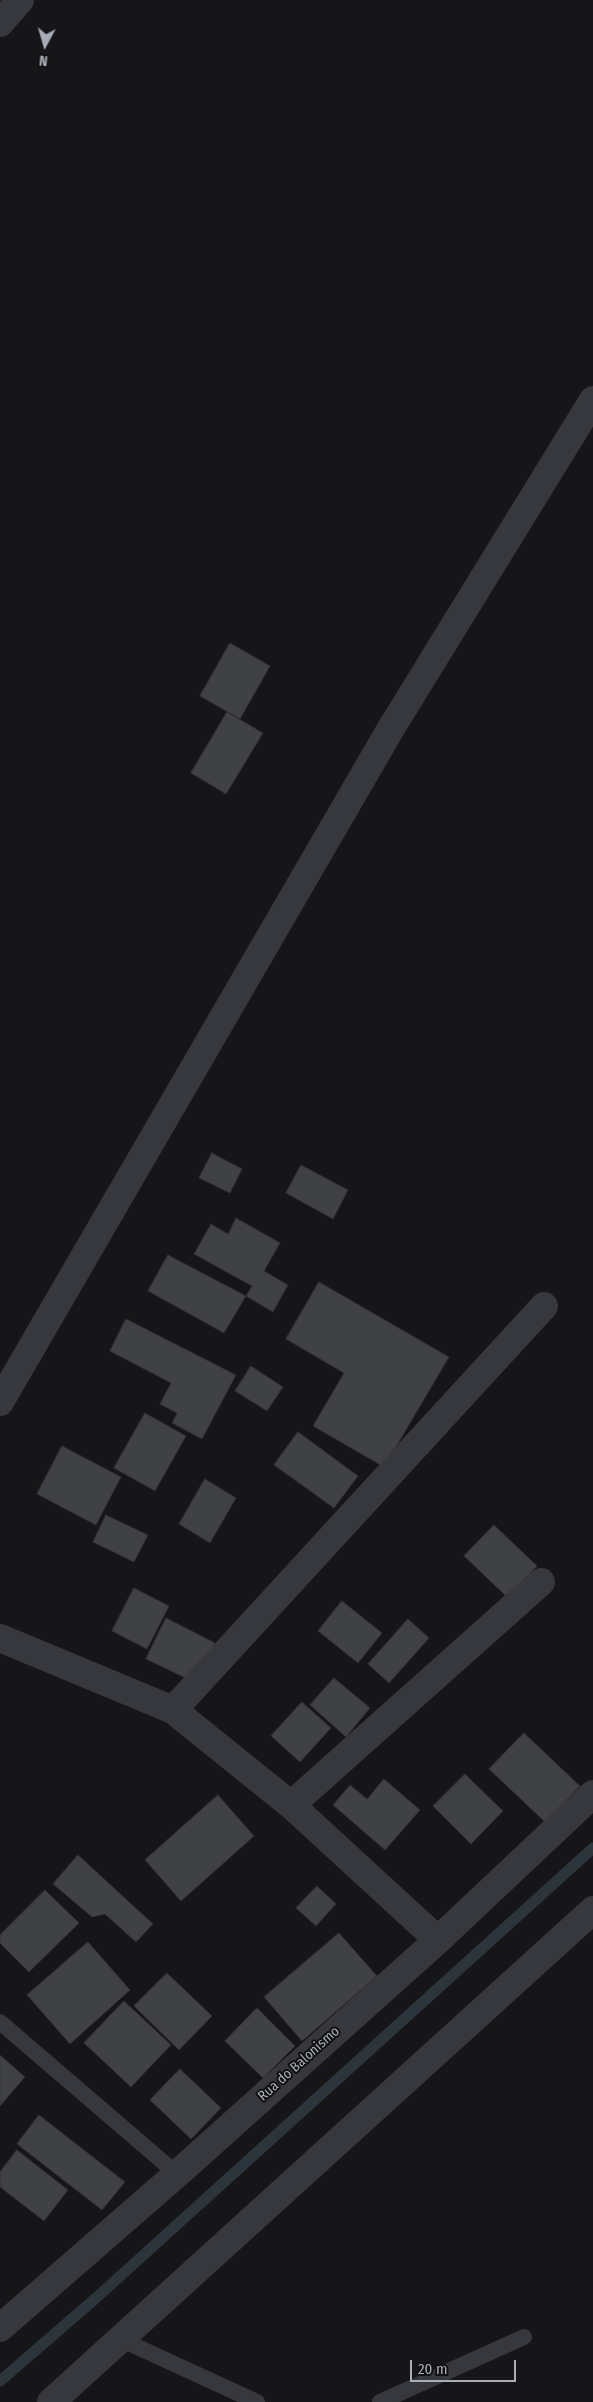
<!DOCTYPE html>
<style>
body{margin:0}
#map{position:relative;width:593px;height:2402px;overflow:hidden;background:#161618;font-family:"Fira Sans Condensed",sans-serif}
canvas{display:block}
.north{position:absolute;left:20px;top:20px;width:50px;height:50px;-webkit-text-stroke:4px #111113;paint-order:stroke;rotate:186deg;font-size:14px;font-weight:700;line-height:20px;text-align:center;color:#a8adb8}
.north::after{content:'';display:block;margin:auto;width:18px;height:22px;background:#a8adb8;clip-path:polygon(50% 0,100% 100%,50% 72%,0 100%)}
.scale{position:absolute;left:410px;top:2360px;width:106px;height:22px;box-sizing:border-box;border:2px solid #a8adb8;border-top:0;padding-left:6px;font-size:15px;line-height:18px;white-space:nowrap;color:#a8adb8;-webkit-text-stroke:4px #111113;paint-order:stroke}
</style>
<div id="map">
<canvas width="593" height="2402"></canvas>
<div class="north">N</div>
<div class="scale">20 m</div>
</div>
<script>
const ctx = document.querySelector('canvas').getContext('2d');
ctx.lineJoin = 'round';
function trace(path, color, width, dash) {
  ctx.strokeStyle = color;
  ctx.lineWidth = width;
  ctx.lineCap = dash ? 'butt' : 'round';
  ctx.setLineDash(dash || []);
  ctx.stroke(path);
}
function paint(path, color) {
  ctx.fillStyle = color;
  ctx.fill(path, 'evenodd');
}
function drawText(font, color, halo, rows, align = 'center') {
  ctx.font = font + ' "Fira Sans Condensed",sans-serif';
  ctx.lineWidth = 4;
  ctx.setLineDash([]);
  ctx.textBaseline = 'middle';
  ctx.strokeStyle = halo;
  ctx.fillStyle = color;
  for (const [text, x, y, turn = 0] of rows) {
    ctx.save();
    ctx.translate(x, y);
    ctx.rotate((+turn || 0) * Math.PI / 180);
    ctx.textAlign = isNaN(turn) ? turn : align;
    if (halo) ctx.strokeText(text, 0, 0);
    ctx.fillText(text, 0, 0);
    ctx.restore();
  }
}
trace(new Path2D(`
 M0,2381L96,2298L593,1848`), '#2c353c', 11);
const building = new Path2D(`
 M230,643L270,666L240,719L200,696Z
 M227,712L263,733L226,794L191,773Z
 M212,1153L242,1169L230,1193L199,1178Z
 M301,1165L348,1190L333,1219L286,1193Z
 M236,1218L280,1243L264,1271L288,1285L273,1312L246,1296L252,1286L194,1254L211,1224L228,1234Z
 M168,1255L246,1296L224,1333L148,1291Z
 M319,1282L449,1357L384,1467L313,1426L344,1373L286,1339Z
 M126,1319L236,1375L202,1439L172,1423L177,1413L160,1404L171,1383L110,1351Z
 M251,1366L283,1387L267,1411L235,1391Z
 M145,1413L186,1436L155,1491L114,1468Z
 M298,1432L358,1476L334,1508L274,1465Z
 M62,1446L121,1477L96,1525L37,1494Z
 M205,1479L236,1498L210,1543L179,1524Z
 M106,1515L148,1535L134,1562L93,1542Z
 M494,1525L537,1566L507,1597L464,1556Z
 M134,1588L169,1606L147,1649L112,1631Z
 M342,1601L382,1633L358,1663L318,1631Z
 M166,1618L215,1643L196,1683L146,1659Z
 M408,1619L429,1638L389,1683L368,1664Z
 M334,1678L370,1708L346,1737L310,1705Z
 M302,1702L331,1728L300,1762L271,1736Z
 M524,1733L580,1786L545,1822L489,1769Z
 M465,1774L503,1811L471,1844L433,1806Z
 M384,1779L420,1810L385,1850L333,1805L350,1785L367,1799Z
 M218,1795L254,1836L181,1901L145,1860Z
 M78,1855L153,1924L136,1942L105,1914L92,1917L53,1884Z
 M317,1886L336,1904L316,1926L296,1908Z
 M45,1890L79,1923L29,1972L0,1943V1935Z
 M339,1933L377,1976L302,2041L264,1997Z
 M88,1942L130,1990L70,2044L27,1995Z
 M167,1973L212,2016L179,2050L134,2006Z
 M124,2001L171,2045L131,2087L84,2043Z
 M257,2008L295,2046L263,2078L225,2041Z
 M0,2055L25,2077L0,2106Z
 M180,2069L221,2108L191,2139L150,2100Z
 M39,2115L125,2182L102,2210L17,2144Z
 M17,2150L68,2190L44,2221L0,2187V2172Z`);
paint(building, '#404145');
trace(building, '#303034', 1);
trace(new Path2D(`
 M0,2022L177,2174
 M120,2339L257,2402
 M380,2402L524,2337`), '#37383d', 16);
trace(new Path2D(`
 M0,1402L390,730L593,400
 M0,1638L173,1710L291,1805L438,1940
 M173,1710L544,1306
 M291,1805L541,1582
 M0,2328L177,2174L438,1940L593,1794
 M51,2402L593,1910`), '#37383d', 28);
trace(new Path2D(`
 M0,23L20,0`), '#37383d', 28);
drawText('14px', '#a8adb8', '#111113', [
 ["Rua do Balonismo",299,2064,-42]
]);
</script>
